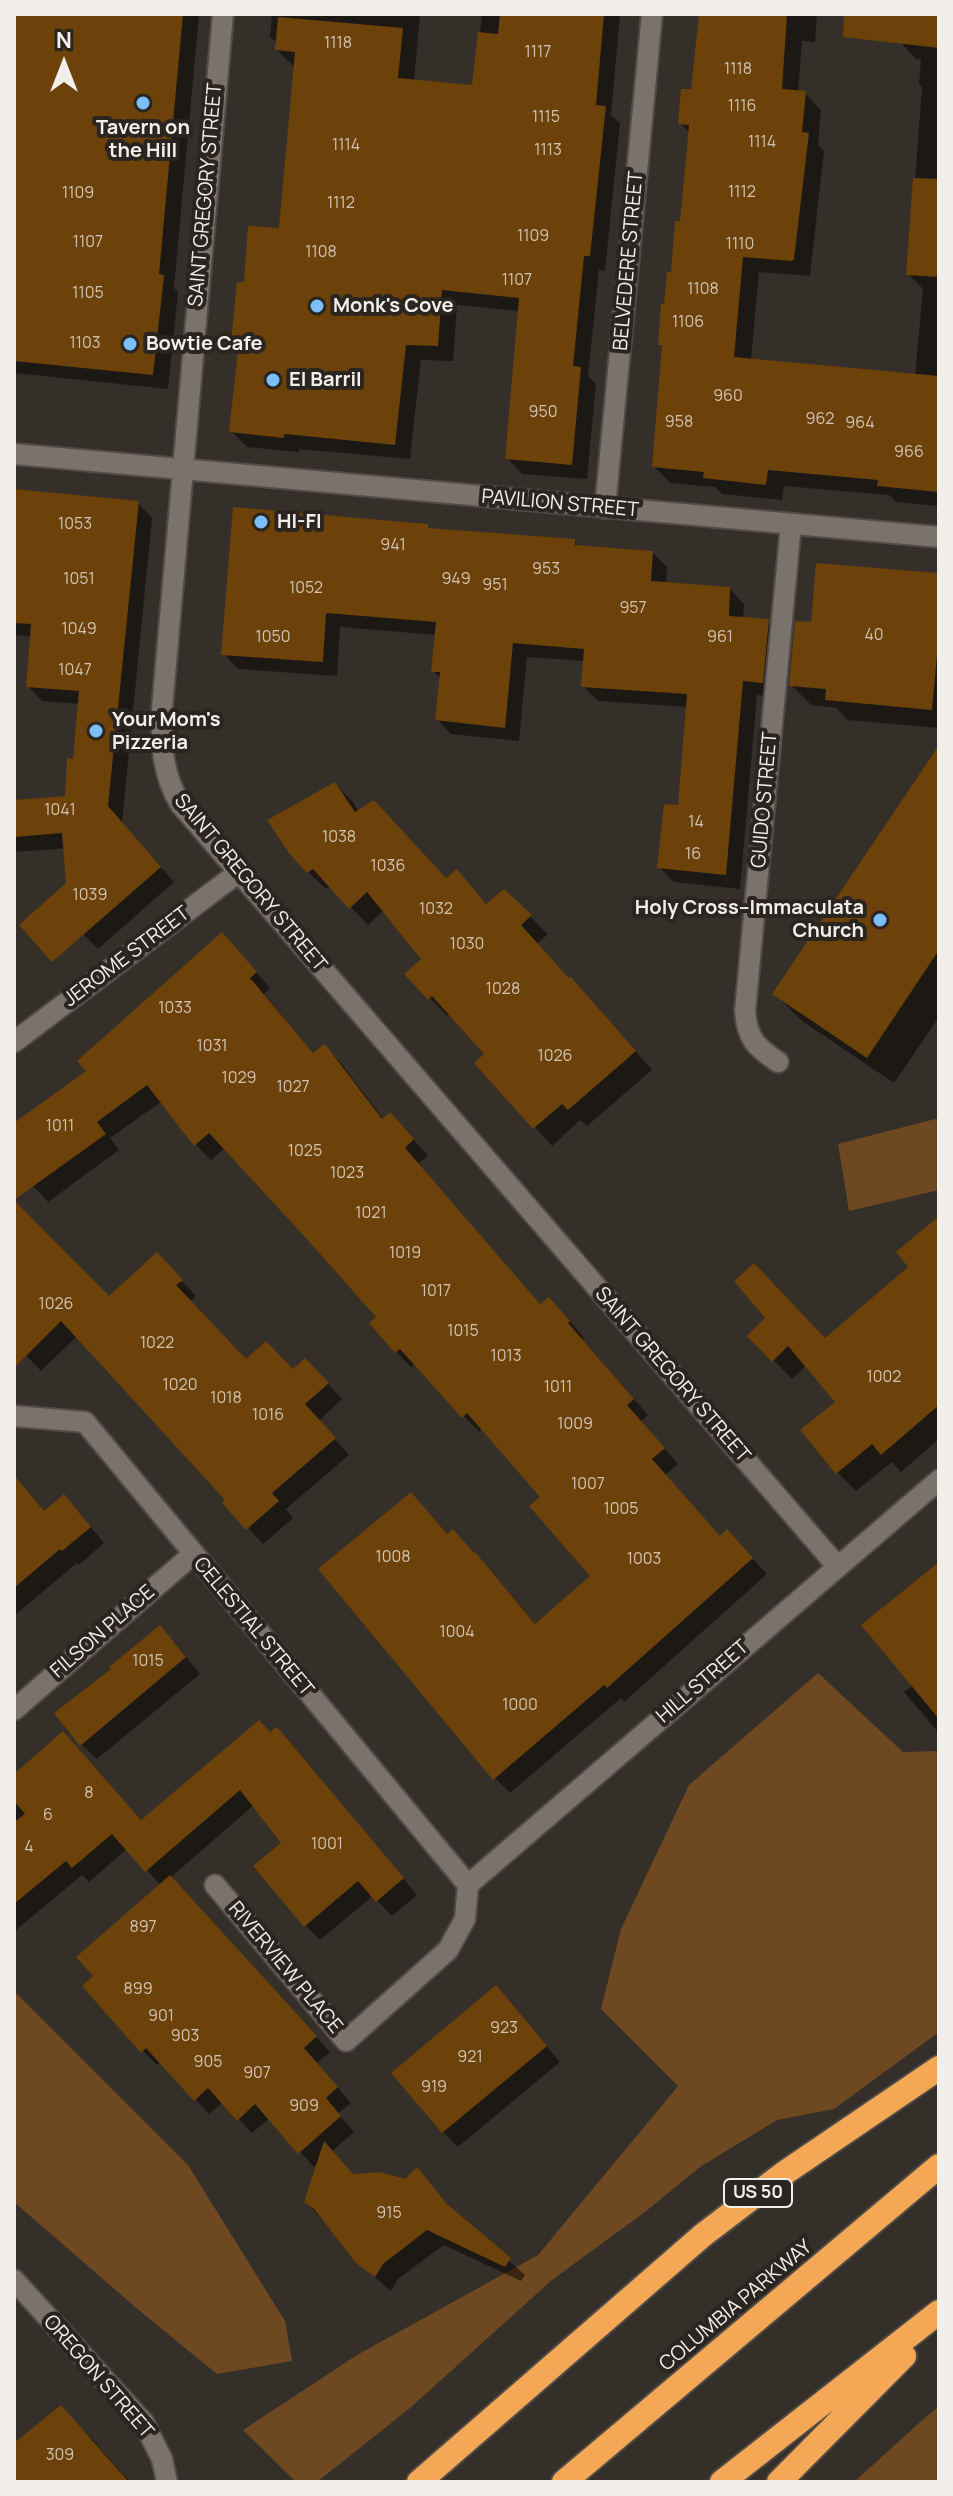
<!DOCTYPE html>
<meta charset="utf-8">
<style>
body{margin:0}
#map{position:relative;width:953px;height:2496px;overflow:hidden;background:#352f29;font-family:Manrope,sans-serif}
canvas{display:block}
.frame{position:absolute;inset:0;border:16px solid #f2eeea;pointer-events:none}
.north{position:absolute;left:24px;top:24px;width:80px;height:80px;-webkit-text-stroke:6px #2b2520;paint-order:stroke;rotate:0deg;font-size:22px;font-weight:700;line-height:32px;text-align:center;color:#f2eeea}
.north::after{content:'';display:block;margin:auto;width:28px;height:36px;background:#f2eeea;clip-path:polygon(50% 0,100% 100%,50% 72%,0 100%)}
</style>
<div id="map">
<canvas width="953" height="2496"></canvas>
<div class="frame"></div>
<div class="north">N</div>
</div>
<script>
const ctx = document.querySelector('canvas').getContext('2d');
ctx.lineJoin = 'round';
function paint(path, color) {
  ctx.fillStyle = color;
  ctx.fill(path, 'evenodd');
}
function trace(path, color, width, dash) {
  ctx.strokeStyle = color;
  ctx.lineWidth = width;
  ctx.lineCap = dash ? 'butt' : 'round';
  ctx.setLineDash(dash || []);
  ctx.stroke(path);
}
function drawText(font, color, halo, rows, align = 'center') {
  ctx.font = font + ' Manrope,sans-serif';
  ctx.lineWidth = 8;
  ctx.setLineDash([]);
  ctx.textBaseline = 'middle';
  ctx.strokeStyle = halo;
  ctx.fillStyle = color;
  for (const [text, x, y, turn = 0] of rows) {
    ctx.save();
    ctx.translate(x, y);
    ctx.rotate((+turn || 0) * Math.PI / 180);
    ctx.textAlign = isNaN(turn) ? turn : align;
    if (halo) ctx.strokeText(text, 0, 0);
    ctx.fillText(text, 0, 0);
    ctx.restore();
  }
}
paint(new Path2D(`
 M939,1118V1190L849,1211L838,1144Z
 M818,1673L903,1752L939,1751V2032L834,2109L777,2120L700,2167L645,2212L552,2280L410,2408L317,2482H296L243,2430L357,2355L538,2255L678,2086L601,2009L621,1929L689,1785Z
 M14,1991L188,2165L285,2321L292,2361L217,2374L141,2312L14,2202Z
 M939,2406V2482H854L928,2415Z`), '#6d4821');
paint(new Path2D(`
 M14,14H199L174,288L178,292L168,389L14,373Z
 M272,14H420L414,81L474,87L482,14H620L611,115L620,123L605,271L599,270L588,376L596,384L587,479L522,474L507,458L520,311L457,305L453,361L421,360L410,459L299,449V452L247,447L231,431L240,348L233,340L246,284L281,230L296,65H292L277,50L278,44L270,37Z
 M700,14H817L815,42L802,41L798,93H805L821,110L818,145L824,151L810,276L759,272L751,360L915,376L923,289L908,274L922,87L919,84L921,59H916L900,42L903,14H939V506L896,502L889,495L784,486L782,500L722,494L715,487L670,483L654,466L664,348L660,344L681,224L690,133L680,123L692,91Z
 M14,491L138,503L152,518L122,823L174,882L98,949L84,935L85,920L103,854L70,848L14,852V802L67,797L75,761L80,704L42,701L28,686L32,637L14,635Z
 M427,526L431,531L574,541L581,548L652,552L667,567L666,584L730,589L744,604L743,619L768,621L783,636L777,697L757,695L740,889L674,882L659,867L680,807L688,707L598,701L583,686L585,661L527,657L519,741L451,734L437,719L441,679L434,671L437,635L340,627L337,676L238,669L224,654Z
 M939,575V728L848,720L836,708L811,705L791,685L813,624Z
 M939,749V1017L894,1083L802,1021L775,994Z
 M335,784L353,802L359,812L446,880L457,871L487,905L504,891L548,934L537,944L588,997L652,1070L587,1126L580,1120L552,1146L477,1063L487,1054L450,1013L447,1016L407,974L424,960L384,910L368,925L331,886L326,889L308,872Z
 M237,950L270,988L264,994L314,1055L325,1046L340,1062L384,1120L405,1130L428,1156L418,1164L541,1306L564,1314L584,1338L582,1339L648,1415L641,1421L678,1464L665,1475L721,1538L742,1547L767,1574L624,1702L621,1698L510,1793L495,1778L411,1494L448,1535L476,1556L491,1571L537,1626L593,1576L543,1497L483,1428L479,1432L415,1364L411,1367L396,1352L372,1323L378,1317L225,1148L211,1160L196,1145L162,1101L110,1138L119,1150L48,1202L33,1186L14,1161V1140L89,1071Z
 M14,1213L109,1299L172,1270L196,1296L190,1302L246,1362L320,1375L342,1399L319,1421L349,1455L286,1509L293,1518L263,1544L225,1503L228,1500L77,1336L41,1371L14,1343Z
 M939,1219V1439L901,1472L892,1462L856,1491L837,1472L838,1402L807,1365L792,1379L750,1336L826,1340L911,1267Z
 M19,1484L45,1513L79,1512L104,1543L79,1565L77,1563L14,1616V1489Z
 M939,1565V1733L904,1692L913,1685Z
 M175,1643L200,1674L97,1759L81,1744L114,1670Z
 M271,1734L292,1745L417,1895L392,1916L373,1896L320,1940L305,1925L284,1843L254,1805L170,1878L330,2052L317,2063L351,2103L338,2113L354,2132L332,2151L354,2176L406,2182L417,2170L456,2214L525,2275L521,2281L444,2245L398,2279L391,2291L357,2262L306,2201L319,2162L314,2167L270,2118L252,2133L223,2102L209,2114L161,2061L157,2065L143,2051L85,1986L96,1976L161,1885L127,1849L89,1882L82,1875L16,1930L14,1928V1777L78,1748L142,1822Z
 M496,1987L560,2062L458,2147L443,2132Z
 M61,2408L92,2439L130,2482H14V2446Z`), '#0007');
paint(new Path2D(`
 M14,14H183L159,274L164,275L153,375L14,361Z
 M500,14H604L596,105L606,106L590,256H584L573,366L581,367L572,465L505,459L519,298L442,290L438,346L406,345L395,445L305,436L284,434V438L229,432L239,342L231,341L237,282H244L248,226L279,228L295,52L275,50L278,17L403,28L398,78L472,85L478,32L498,34Z
 M699,14H787L782,89L806,91L802,132L809,133L794,259L792,261L743,257L734,357L939,376V492L877,486L878,480L768,470L766,485L703,478L704,472L652,467L662,345H658L661,304H664L667,272H671L675,221H680L689,125L678,124L681,89H691Z
 M844,14H939V48L843,37Z
 M913,178L939,179V277L906,275Z
 M14,489L139,501L108,806L161,867L52,962L19,925L66,883L62,833L14,837V800L65,796L67,758L73,759L79,691L26,687L31,624L14,623Z
 M233,507L428,524V528L575,539V545L653,551L651,581L730,587L729,616L769,619L763,683L743,681L726,875L657,868L664,804L678,805L687,694L581,687L584,649L513,643L505,728L435,720L440,672H431L436,622L326,613L323,662L221,655Z
 M816,563L939,573V633L932,710L825,700L826,689L789,686L795,621L811,622Z
 M939,745V950L867,1058L772,994Z
 M335,782L355,812L374,800L446,878L457,869L486,904L504,889L532,915L521,925L569,978L570,976L636,1051L568,1110L562,1104L533,1129L474,1063L484,1054L432,996L428,1000L404,974L421,959L367,892L349,909L313,869L307,873L289,853L267,820Z
 M222,932L257,972L250,978L313,1053L325,1044L382,1119L390,1112L414,1139L405,1148L540,1304L549,1297L570,1321L568,1323L634,1399L627,1405L665,1448L652,1459L720,1536L727,1529L753,1558L607,1688L604,1685L493,1780L318,1569L411,1492L447,1534L453,1529L475,1554L476,1553L535,1624L590,1576L529,1506L540,1497L467,1413L462,1418L400,1349L395,1353L369,1323L376,1317L305,1237L209,1133L194,1146L147,1085L97,1122L106,1134L14,1200L109,1296L157,1252L183,1280L176,1285L246,1359L266,1341L293,1369L305,1358L329,1383L305,1404L336,1438L272,1493L279,1501L246,1530L222,1503L225,1500L61,1321L14,1368V1123L86,1071L77,1061Z
 M939,1216V1405L881,1455L872,1444L836,1474L800,1430L835,1402L788,1346L772,1362L747,1336L765,1318L734,1281L754,1263L825,1338L908,1267L896,1252Z
 M14,1475L44,1511L64,1494L91,1527L62,1551L60,1549L14,1588Z
 M939,1562V1719L861,1625Z
 M160,1625L186,1657L80,1746L54,1713L111,1669L109,1667Z
 M259,1720L270,1732L277,1727L404,1878L376,1902L358,1881L304,1927L253,1866L281,1843L240,1790L145,1872L112,1834L72,1868L66,1861L14,1904V1822L25,1814L14,1801V1774L63,1731L141,1820Z
 M170,1875L317,2036L304,2048L338,2087L326,2098L341,2116L298,2154L255,2104L237,2121L208,2088L194,2101L146,2048L141,2053L82,1986L93,1976L76,1957Z
 M496,1985L547,2046L442,2133L391,2073Z
 M324,2141L353,2174L380,2172L405,2179L417,2167L447,2204L511,2258L505,2267L427,2230L383,2264L375,2277L356,2263L314,2209L304,2202Z
 M61,2405L129,2482H14V2443Z`), '#6c410a');
const minor = new Path2D(`
 M223,14L162,709C161,744 162,775 181,805L838,1567
 M14,454L939,537
 M605,508L652,14
 M14,1042L239,872
 M778,1062C756,1047 747,1039 745,1011L791,524
 M14,1416L85,1422L468,1885
 M14,1710L192,1555
 M215,1885L346,2041L448,1950L465,1919L468,1885
 M468,1885L939,1480
 M14,2280L144,2423L162,2459L167,2482`);
const highway = new Path2D(`
 M419,2482L703,2235L783,2174L939,2068
 M564,2482L939,2166
 M722,2482L939,2312
 M779,2482L904,2356`);
trace(minor, '#504b46', 24);
trace(highway, '#504b46', 28);
trace(minor, '#7a736c', 20);
trace(highway, '#f4a754', 24);
for (const [x, y, r, color] of [
 [143,103,8,"#7bbef8"],
 [317,306,8,"#7bbef8"],
 [130,344,8,"#7bbef8"],
 [273,380,8,"#7bbef8"],
 [261,522,8,"#7bbef8"],
 [96,731,8,"#7bbef8"],
 [880,920,8,"#7bbef8"]
]) {
  const dot = new Path2D();
  dot.arc(x, y, r, 0, 2 * Math.PI);
  ctx.fillStyle = color;
  ctx.fill(dot);
  trace(dot, '#2b2520', 3);
}
drawText('16px', '#d0c3b2', null, [
 ["1118",338,44],
 ["1117",538,53],
 ["1118",738,70],
 ["1116",742,107],
 ["1115",546,118],
 ["1114",762,143],
 ["1114",346,146],
 ["1113",548,151],
 ["1112",742,193],
 ["1109",78,194],
 ["1112",341,204],
 ["1109",533,237],
 ["1107",88,243],
 ["1110",740,245],
 ["1108",321,253],
 ["1107",517,281],
 ["1108",703,290],
 ["1105",88,294],
 ["1106",688,323],
 ["1103",85,344],
 ["960",728,397],
 ["950",543,413],
 ["962",820,420],
 ["958",679,423],
 ["964",860,424],
 ["966",909,453],
 ["1053",75,525],
 ["941",393,546],
 ["953",546,570],
 ["1051",79,580],
 ["949",456,580],
 ["951",495,586],
 ["1052",306,589],
 ["957",633,609],
 ["1049",79,630],
 ["40",874,636],
 ["1050",273,638],
 ["961",720,638],
 ["1047",75,671],
 ["1041",60,811],
 ["14",696,823],
 ["1038",339,838],
 ["16",693,855],
 ["1036",388,867],
 ["1039",90,896],
 ["1032",436,910],
 ["1030",467,945],
 ["1028",503,990],
 ["1033",175,1009],
 ["1031",212,1047],
 ["1026",555,1057],
 ["1029",239,1079],
 ["1027",293,1088],
 ["1011",60,1127],
 ["1025",305,1152],
 ["1023",347,1174],
 ["1021",371,1214],
 ["1019",405,1254],
 ["1017",436,1292],
 ["1026",56,1305],
 ["1015",463,1332],
 ["1022",157,1344],
 ["1013",506,1357],
 ["1002",884,1378],
 ["1020",180,1386],
 ["1011",558,1388],
 ["1018",226,1399],
 ["1016",268,1416],
 ["1009",575,1425],
 ["1007",588,1485],
 ["1005",621,1510],
 ["1008",393,1558],
 ["1003",644,1560],
 ["1004",457,1633],
 ["1015",148,1662],
 ["1000",520,1706],
 ["8",89,1794],
 ["6",48,1816],
 ["1001",327,1845],
 ["4",29,1848],
 ["897",143,1928],
 ["899",138,1990],
 ["901",161,2017],
 ["923",504,2029],
 ["903",185,2037],
 ["921",470,2058],
 ["905",208,2063],
 ["907",257,2074],
 ["919",434,2088],
 ["909",304,2107],
 ["915",389,2214],
 ["309",60,2456]
]);
for (const [x, y, w] of [
 [758,2193,68]
]) {
  const box = new Path2D();
  box.roundRect(x - w / 2, y - 14, w, 28, 6);
  ctx.fillStyle = '#2b2520';
  ctx.fill(box);
  trace(box, '#f2eeea', 2);
}
drawText('bold 18px', '#f2eeea', null, [
 ["US 50",758,2193]
]);
drawText('bold 20px', '#f2eeea', '#2b2520', [
 ["Tavern on",143,128,"center"],
 ["the Hill",143,151,"center"],
 ["Monk's Cove",333,306],
 ["Bowtie Cafe",146,344],
 ["El Barril",289,380],
 ["HI-FI",277,522],
 ["Your Mom's",112,720],
 ["Pizzeria",112,743],
 ["Holy Cross–Immaculata",864,908,"right"],
 ["Church",864,931,"right"]
], 'left');
drawText('20px', '#f2eeea', '#2b2520', [
 ["SAINT GREGORY STREET",206,195,-85],
 ["BELVEDERE STREET",629,261,-85],
 ["PAVILION STREET",560,504,5],
 ["GUIDO STREET",765,800,-85],
 ["SAINT GREGORY STREET",250,883,50],
 ["JEROME STREET",127,957,-37],
 ["SAINT GREGORY STREET",672,1375,49],
 ["CELESTIAL STREET",253,1627,50],
 ["FILSON PLACE",103,1632,-41],
 ["HILL STREET",703,1682,-41],
 ["RIVERVIEW PLACE",285,1968,50],
 ["COLUMBIA PARKWAY",736,2306,-40],
 ["OREGON STREET",98,2377,49]
]);
</script>
